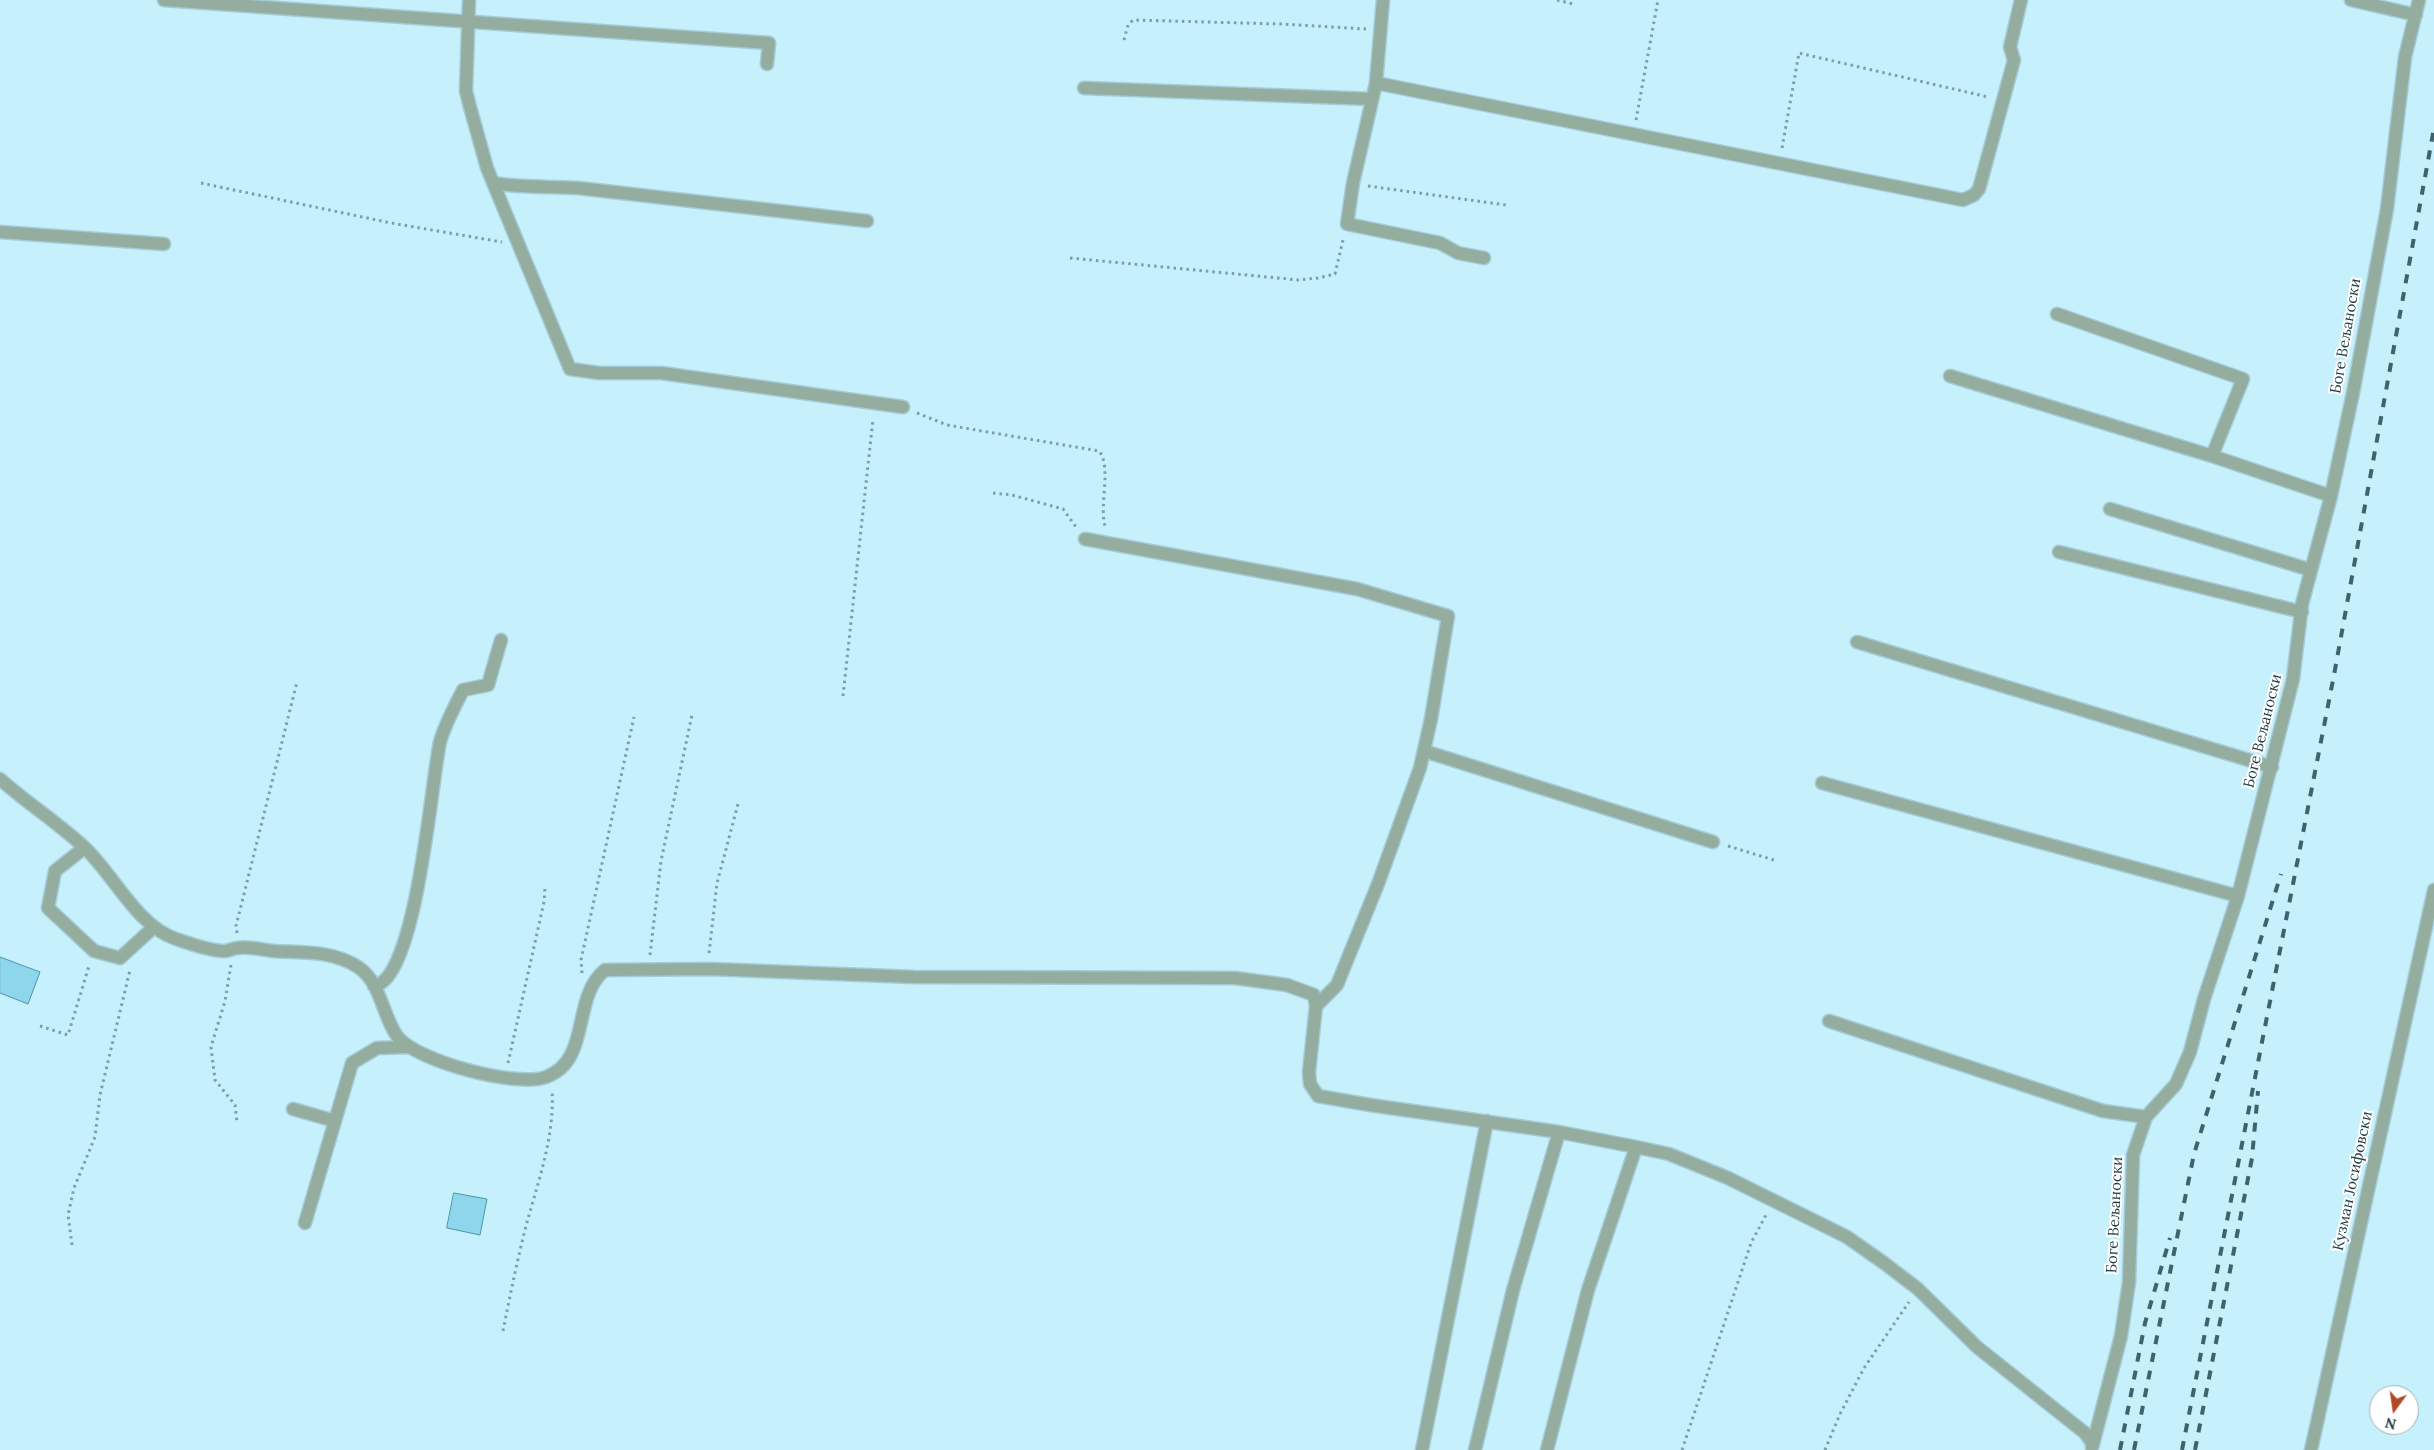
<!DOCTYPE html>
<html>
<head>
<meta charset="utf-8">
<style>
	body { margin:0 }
	#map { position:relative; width:2434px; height:1450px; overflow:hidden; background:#c6f0fc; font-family:Lora,serif }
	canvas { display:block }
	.north { position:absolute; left:2369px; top:1385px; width:50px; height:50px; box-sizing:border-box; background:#fff; border:1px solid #a4b1b4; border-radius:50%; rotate:194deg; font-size:14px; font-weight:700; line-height:20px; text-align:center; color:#1c3b43 }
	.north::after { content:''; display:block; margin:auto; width:18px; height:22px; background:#b14927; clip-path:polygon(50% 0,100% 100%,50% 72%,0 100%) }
</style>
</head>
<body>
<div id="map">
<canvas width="2434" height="1450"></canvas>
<div class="north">N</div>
</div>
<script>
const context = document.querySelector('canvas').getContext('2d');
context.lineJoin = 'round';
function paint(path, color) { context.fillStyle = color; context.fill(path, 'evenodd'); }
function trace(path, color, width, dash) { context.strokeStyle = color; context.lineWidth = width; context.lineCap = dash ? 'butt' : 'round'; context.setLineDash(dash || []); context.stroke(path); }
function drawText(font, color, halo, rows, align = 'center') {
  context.font = font + ' Lora,serif'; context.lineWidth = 4; context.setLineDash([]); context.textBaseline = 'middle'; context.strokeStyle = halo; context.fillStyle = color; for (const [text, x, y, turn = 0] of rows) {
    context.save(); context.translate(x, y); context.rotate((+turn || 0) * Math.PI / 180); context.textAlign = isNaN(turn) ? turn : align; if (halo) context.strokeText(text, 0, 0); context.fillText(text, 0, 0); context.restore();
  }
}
const building = new Path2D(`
	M0,957L40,972L28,1004L0,993Z
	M454,1193L487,1199L480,1235L447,1228Z`);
paint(building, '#8dd6eb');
trace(building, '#4e95a9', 1);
const minor = new Path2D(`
	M164,0L769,43L767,64
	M469,0L466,91L470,107L487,168L570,369L599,373H661L903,407
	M1383,0L1376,83L1353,183L1347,224L1440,243L1458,253L1484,258
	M2351,0L2416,15
	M1376,83L1963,200L1974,195L1979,189L2014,60L2010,47L2021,0
	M1084,88L1372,99
	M493,183C521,188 549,186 578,188L867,221
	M0,232L164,244
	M2057,314L2243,379L2212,456
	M1950,376L2212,456L2331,496
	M2110,509L2311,570
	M1085,539L1357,589L1448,616L1431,719L1420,768L1378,884L1337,985L1316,1006
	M2059,552L2302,612
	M1857,642L2272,767
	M1424,751L1713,842
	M0,779C27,803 58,823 84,847C114,875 137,926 176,939C191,944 207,950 222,951C228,952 232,948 238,948C249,946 262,950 273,951C303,953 332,950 358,967C381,982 382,1015 397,1036C415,1061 517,1088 546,1077C592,1060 571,997 605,970L710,969L914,977L1235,978L1287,985L1314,995L1316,1006L1309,1072L1310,1084L1318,1096L1370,1105L1559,1132L1636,1147L1669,1154L1728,1178L1847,1237L1884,1263L1918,1289L1977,1347L2085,1433L2093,1444
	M1822,783L2238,896
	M84,848L55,871L48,908L94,951L120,958L154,927
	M374,986C417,979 431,782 440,742C445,724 455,706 463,690L488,685L501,640
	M1829,1021L2103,1111L2146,1117
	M293,1109L335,1121
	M305,1223L352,1063L377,1048L408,1047
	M2092,1448L2121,1336L2129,1282L2133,1155L2146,1117L2176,1084L2190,1052L2204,999L2238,896L2293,679L2302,604L2331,496L2353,393L2387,209L2405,57L2419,0
	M1422,1450L1487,1121
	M1475,1450L1513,1290L1559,1132
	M1547,1450L1588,1290L1636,1147
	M2311,1450L2434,890`);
trace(minor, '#a4ccd7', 15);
trace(new Path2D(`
	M1557,0L1573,4
	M1124,40L1128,25L1133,20L1280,24L1366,29
	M1636,120L1658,0
	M1782,148L1799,53L1988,97
	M201,183L391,223L502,242
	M1368,186L1506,205
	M1070,258L1298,280L1318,278L1335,274L1343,240
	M917,413L947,425L1099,451C1112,467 1099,504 1105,526
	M993,493L1012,495L1063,509L1076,527
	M843,696L873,419
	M1728,846L1777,861
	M237,933L236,926L297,682
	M709,953L717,883L738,804
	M650,955L661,861L692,715
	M231,965L225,1001L211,1047L215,1080L235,1105L237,1122
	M582,973L581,960L634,717
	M40,1026L68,1035L89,966
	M508,1063L544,902L545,888
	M72,1245L68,1215L74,1188L95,1137L100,1095L130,970
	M503,1331C510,1296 517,1261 526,1226C538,1182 555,1136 552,1090
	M1682,1450L1751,1243L1767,1213
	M1825,1450L1840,1414L1864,1368L1909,1302`), '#7a9fa9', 3, [2.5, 4]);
trace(minor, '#94ad9e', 12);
trace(new Path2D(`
	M2120,1450L2145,1323L2170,1238
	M2134,1450L2194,1154L2281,874
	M2182,1450L2334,675L2434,128
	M2195,1450L2252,1158L2258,1091`), '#40626a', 4, [9, 9]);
drawText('15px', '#1c3b43', '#fff', [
	["Боге Вељаноски",2346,336,-80],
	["Боге Вељаноски",2263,731,-76],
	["Кузман Јосифовски",2353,1181,-78],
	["Боге Вељаноски",2115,1215,-87]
]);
</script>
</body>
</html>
